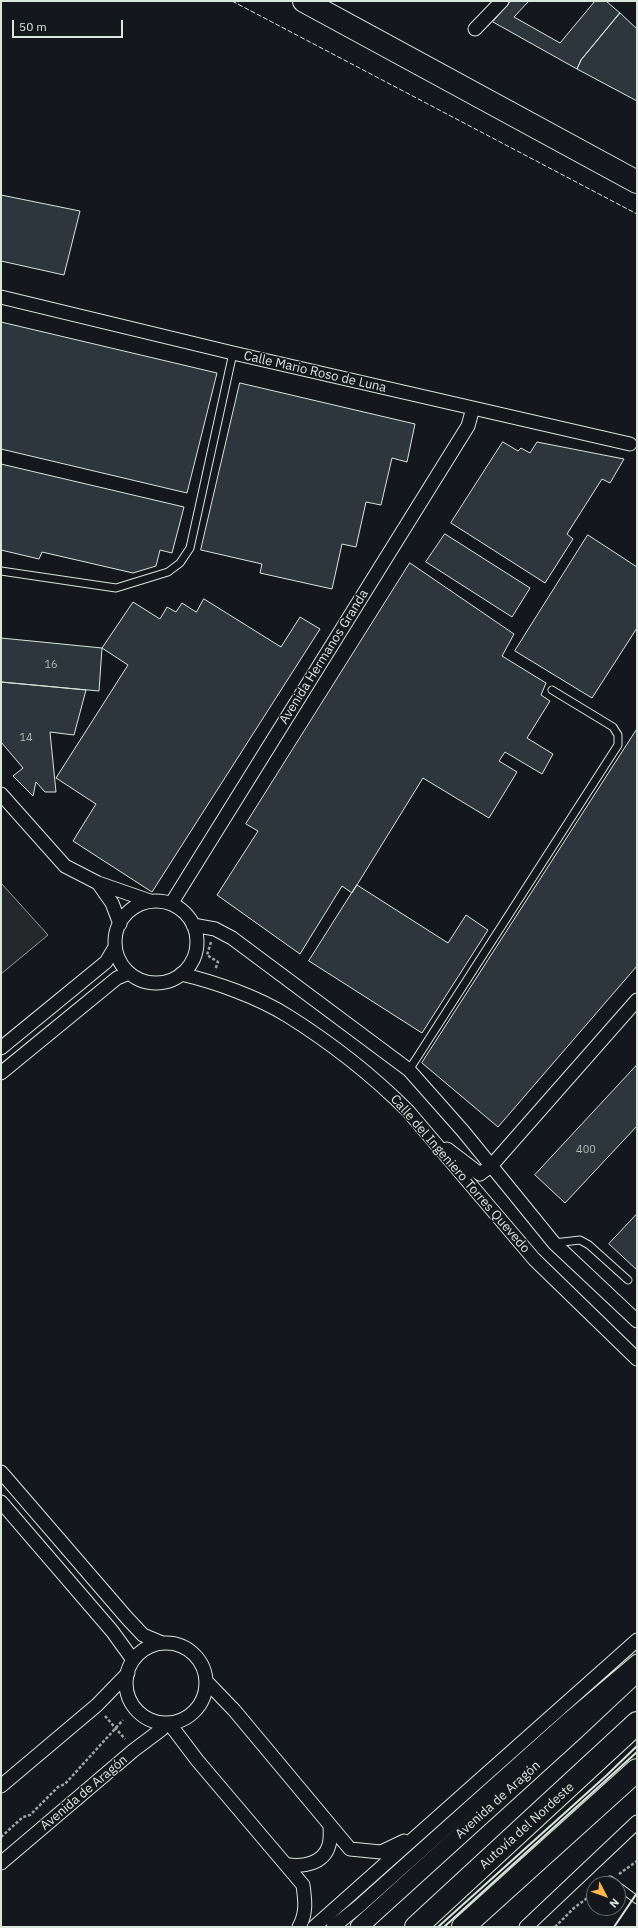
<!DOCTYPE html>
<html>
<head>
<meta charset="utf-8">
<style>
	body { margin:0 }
	#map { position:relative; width:638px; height:1928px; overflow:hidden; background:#14181c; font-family:"IBM Plex Sans",sans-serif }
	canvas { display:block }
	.frame { position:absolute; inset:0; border:2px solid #d8e6dc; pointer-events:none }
	.north { position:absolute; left:586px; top:1876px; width:40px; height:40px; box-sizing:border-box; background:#14181c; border:1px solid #626a69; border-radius:50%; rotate:131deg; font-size:11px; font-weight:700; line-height:16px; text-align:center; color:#d8e6dc }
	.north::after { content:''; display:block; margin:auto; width:14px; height:18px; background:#ffb74d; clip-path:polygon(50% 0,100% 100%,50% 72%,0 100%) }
	.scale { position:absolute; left:12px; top:20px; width:111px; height:18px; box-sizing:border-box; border:2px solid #d8e6dc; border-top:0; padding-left:5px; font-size:12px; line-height:14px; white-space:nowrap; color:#d8e6dc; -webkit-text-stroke:3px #14181c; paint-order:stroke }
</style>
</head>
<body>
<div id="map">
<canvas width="638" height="1928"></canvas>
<div class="frame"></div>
<div class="north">N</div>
<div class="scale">50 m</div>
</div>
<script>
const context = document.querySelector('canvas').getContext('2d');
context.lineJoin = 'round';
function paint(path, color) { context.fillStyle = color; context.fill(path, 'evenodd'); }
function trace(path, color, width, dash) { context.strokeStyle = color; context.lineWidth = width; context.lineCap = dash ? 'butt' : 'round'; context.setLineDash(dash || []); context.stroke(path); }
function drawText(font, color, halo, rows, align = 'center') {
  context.font = font + ' "IBM Plex Sans",sans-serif'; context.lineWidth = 3; context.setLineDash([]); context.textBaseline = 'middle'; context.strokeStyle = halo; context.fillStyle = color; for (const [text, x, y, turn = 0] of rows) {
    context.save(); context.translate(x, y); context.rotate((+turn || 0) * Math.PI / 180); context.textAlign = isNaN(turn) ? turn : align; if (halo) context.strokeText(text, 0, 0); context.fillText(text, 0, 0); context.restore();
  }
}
const parking = new Path2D(`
	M1,883L48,935L1,974Z`);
paint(parking, '#24282b');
trace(parking, '#939e99', 1);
const building = new Path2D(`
	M511,1H529L514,17L560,43L595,1H606L620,13L581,60L577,69L493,22Z
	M620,13L637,29V101L577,69L581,60Z
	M1,195L80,211L64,275L1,261Z
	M1,322L217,373L187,493L1,449Z
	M240,383L415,424L407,462L392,458L381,505L366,502L356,547L342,544L332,589L260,573L262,564L201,550Z
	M503,442L518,451L521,448L530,453L537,442L624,459L610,483L602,479L567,534L573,539L545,583L451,523Z
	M1,464L184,507L172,553L160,550L156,566L133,573L42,552L39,559L1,550Z
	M445,534L530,588L512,617L426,562Z
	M588,535L637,567V628L592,698L515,651Z
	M410,563L514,634L502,656L546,683L541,695L550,701L527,738L553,754L542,774L505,752L499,761L517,772L489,818L423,778L352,893L342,886L300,954L217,895L258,831L246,824Z
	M204,599L281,647L300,617L320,629L152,892L73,841L96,804L56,778L128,665L102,648L133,602L160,619L167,607L176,612L182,603L196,612Z
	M1,638L102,648L99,691L1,682Z
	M1,682L86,690L74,735L50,732L56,792H45L36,782L33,796L13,776L23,768L1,742Z
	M637,729V966L498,1127L422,1063Z
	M357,885L448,943L466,915L488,930L422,1033L309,961Z
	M637,1065V1126L565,1203L535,1175Z
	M637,1214V1270L609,1244Z`);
paint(building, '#2c363c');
trace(building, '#d8e6dc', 1);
const service = new Path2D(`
	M1,571L116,588L168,572L180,563L190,548L233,353
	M409,1070L618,745V735L613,727L552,690
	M554,1243L580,1240L589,1245L628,1280
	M610,1880L616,1884
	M618,1886L637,1900`);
const minor = new Path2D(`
	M475,29L502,1
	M1,297L233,353L630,444
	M1,794L65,866L98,883L150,901
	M98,883L112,903L120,924
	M115 942a41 41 0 1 1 82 0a41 41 0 1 1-82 0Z
	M171,904L468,426L473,408
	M193,925L215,929L232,938L409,1070L463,1131L554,1243L637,1321
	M181,974C215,982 258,997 288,1016C331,1043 372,1075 408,1111L534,1259L637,1359
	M1,1048L106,962L115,947
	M1,1073L117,978L129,973
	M447,1149L480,1174L491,1166L637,1000
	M1,1472L127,1618L143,1635L162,1643
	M1,1502L112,1631L133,1660
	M126 1683a40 40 0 1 1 80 0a40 40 0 1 1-80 0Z
	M206,1681L234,1710L350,1849L381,1852L404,1841
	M169,1723L197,1760L303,1885C305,1900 307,1913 299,1927
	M1,1786L97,1705L128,1673
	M1,1863L134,1750L162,1729L166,1723
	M285,1864C301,1868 324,1864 329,1845C331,1839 330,1832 330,1826
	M314,1927L637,1640
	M333,1927L358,1907L565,1722L637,1661
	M526,1927L637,1822`);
const tertiary = new Path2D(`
	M359,1927L573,1733L637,1673`);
const trunk = new Path2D(`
	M304,1L637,182`);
const motorway = new Path2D(`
	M416,1927L637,1723
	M463,1927L637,1770`);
trace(service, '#d8e6dc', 9);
trace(minor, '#d8e6dc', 15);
trace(tertiary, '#d8e6dc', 19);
trace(trunk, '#d8e6dc', 24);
trace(motorway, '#d8e6dc', 24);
trace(new Path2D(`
	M211,942L207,955L218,962L215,970
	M105,1716L125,1739
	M1,1837L23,1817L30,1815L58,1787L65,1784L123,1720
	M619,1874L637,1861
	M555,1927L574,1908L594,1893`), '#9da8a2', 2.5, [3, 2]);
trace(service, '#14181c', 7);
trace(minor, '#14181c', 13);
trace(tertiary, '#14181c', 17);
trace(trunk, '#14181c', 22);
trace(motorway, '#14181c', 22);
trace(new Path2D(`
	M232,1L637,214`), '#d8e6dc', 1, [5, 2]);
trace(new Path2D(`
	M438,1927L607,1775L637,1746
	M444,1927L637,1752
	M614,1927L637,1893`), '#d8e6dc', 2);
drawText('11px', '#adbab4', null, [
	["16",51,665],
	["14",26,738],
	["400",586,1150]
]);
drawText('13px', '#d8e6dc', '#14181c', [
	["Calle Mario Roso de Luna",315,372,13],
	["Avenida Hermanos Granda",324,657,-58],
	["Calle del Ingeniero Torres Quevedo",460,1174,49],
	["Avenida de Aragón",84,1793,-40],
	["Avenida de Aragón",498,1800,-42],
	["Autovía del Nordeste",527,1826,-42]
]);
</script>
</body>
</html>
